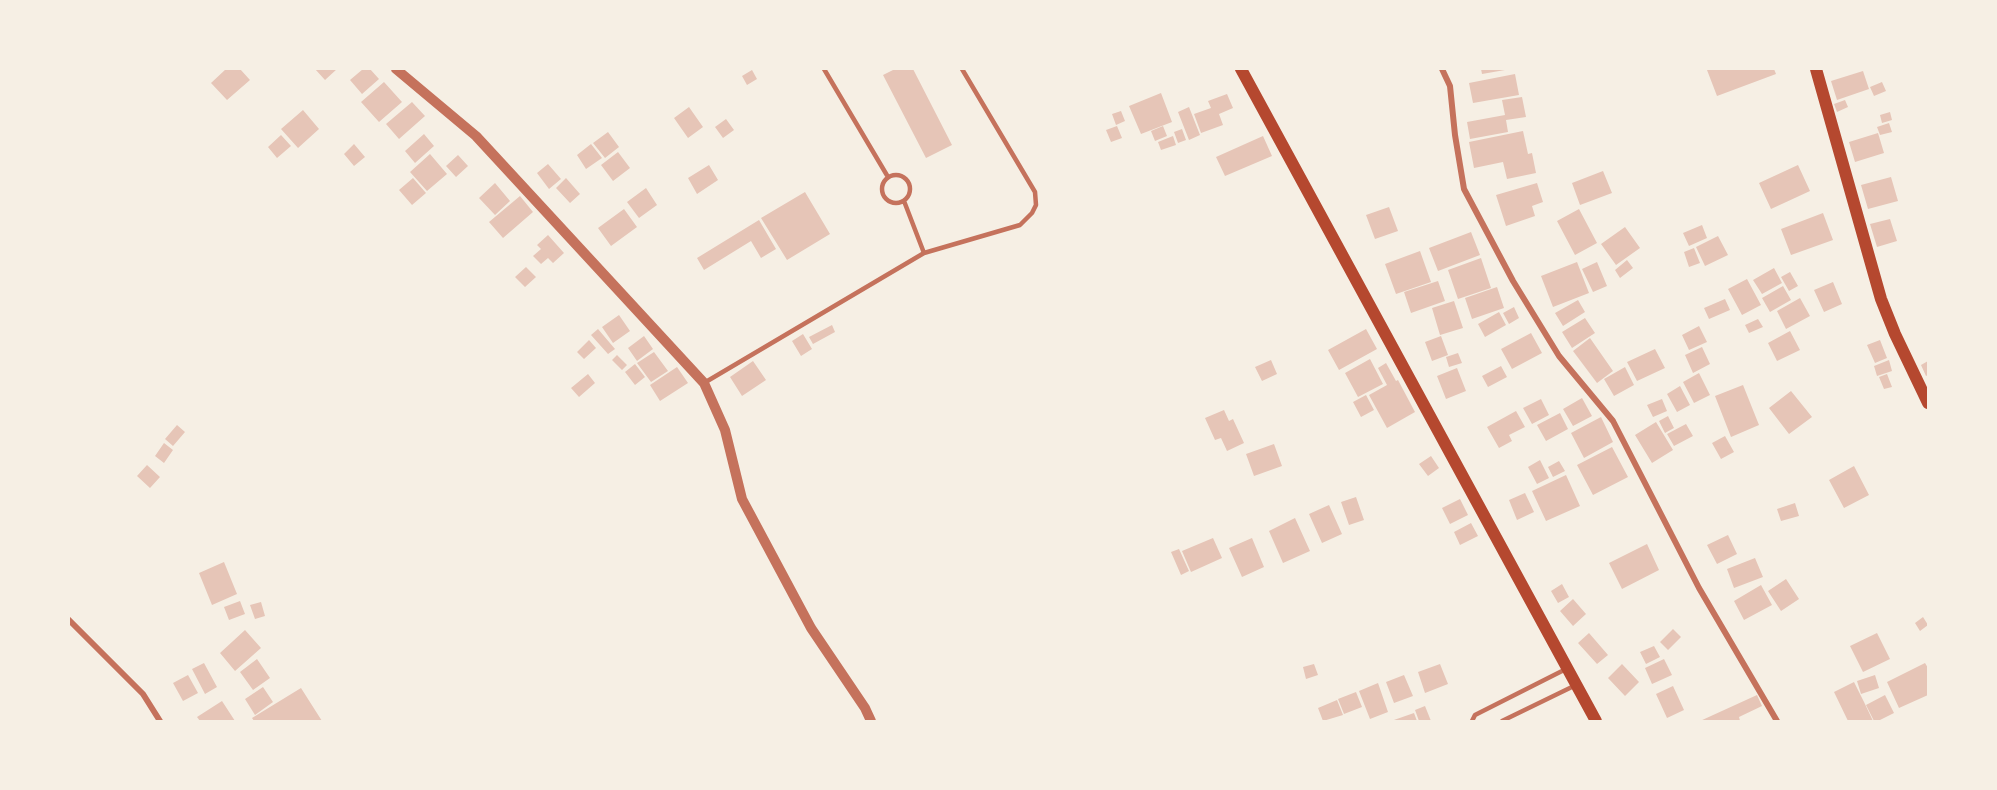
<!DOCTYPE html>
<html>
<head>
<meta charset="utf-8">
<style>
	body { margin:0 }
	#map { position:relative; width:1997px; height:790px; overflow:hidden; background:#f6efe4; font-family:Figtree,sans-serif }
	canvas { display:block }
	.frame { position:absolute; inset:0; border:70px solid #f6efe4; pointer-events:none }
</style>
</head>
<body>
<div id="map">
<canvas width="1997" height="790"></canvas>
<div class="frame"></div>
</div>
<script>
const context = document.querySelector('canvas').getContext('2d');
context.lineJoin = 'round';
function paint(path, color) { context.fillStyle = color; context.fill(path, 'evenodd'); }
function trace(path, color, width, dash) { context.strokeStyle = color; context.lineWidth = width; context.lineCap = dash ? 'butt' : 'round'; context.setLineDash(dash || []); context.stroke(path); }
paint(new Path2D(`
	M226,69H240L250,80L227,100L211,83Z
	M315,69H337L325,80Z
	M363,69H370L379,79L362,94L350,80Z
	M895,69H913L952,145L926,158L883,75Z
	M1481,69H1504L1505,70L1482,74Z
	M1774,69L1776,74L1717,96L1707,70Z
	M752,70L757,79L747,85L742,76Z
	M1863,71L1869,89L1837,100L1831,81Z
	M1515,74L1519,95L1473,103L1469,83Z
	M384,82L402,102L379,122L361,102Z
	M1882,82L1886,91L1874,96L1870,87Z
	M1161,93L1172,122L1141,134L1129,106Z
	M1227,94L1233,108L1219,114L1223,125L1201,133L1194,114L1211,108L1208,101Z
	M1522,97L1526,117L1506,120L1508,132L1470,139L1467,122L1505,115L1502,100Z
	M1845,100L1848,107L1837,112L1834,104Z
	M412,102L425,116L399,139L386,124Z
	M689,107L703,127L688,138L674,118Z
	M1189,107L1200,135L1189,140L1178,112Z
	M303,110L319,129L298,148L281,129Z
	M1121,111L1125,121L1116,125L1112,114Z
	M1890,112L1892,120L1882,123L1880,115Z
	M726,119L734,130L723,138L715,127Z
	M1889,123L1892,132L1880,135L1877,127Z
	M1117,126L1122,138L1111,142L1106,130Z
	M1163,126L1167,136L1155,141L1151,131Z
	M1182,129L1186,140L1178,143L1174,132Z
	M1523,131L1528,154L1532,153L1536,173L1507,179L1503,162L1474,168L1469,142Z
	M608,132L619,147L605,158L593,143Z
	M1878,133L1884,153L1855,162L1849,142Z
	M424,134L434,146L415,163L405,151Z
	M281,135L291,146L277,158L268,147Z
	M1173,136L1176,145L1161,150L1158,142Z
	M1263,136L1272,156L1225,176L1216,157Z
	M354,144L365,157L354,166L344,154Z
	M591,144L602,158L586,169L577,155Z
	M618,152L630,168L613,181L601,165Z
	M430,154L447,174L427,191L410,172Z
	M458,155L468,166L456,177L446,166Z
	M548,164L561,179L549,189L537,173Z
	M709,165L718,180L697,194L688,178Z
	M1798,165L1810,191L1771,209L1759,183Z
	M1603,171L1612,193L1580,205L1572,183Z
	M1891,177L1898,201L1868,209L1861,185Z
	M413,178L426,193L412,205L399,190Z
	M566,178L580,194L570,203L556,188Z
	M495,183L510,201L495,215L479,198Z
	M1537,183L1543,202L1532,206L1535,216L1506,226L1496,195Z
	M646,188L657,205L639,218L627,202Z
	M805,192L830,234L787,260L761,218Z
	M520,196L533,212L503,238L489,222Z
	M1389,207L1398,231L1375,239L1366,215Z
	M624,209L637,227L611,246L598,228Z
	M1579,209L1597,243L1575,255L1557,221Z
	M1823,213L1833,240L1791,255L1781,229Z
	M1890,219L1897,241L1877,247L1870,224Z
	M759,220L776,249L761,258L751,241L704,270L697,258Z
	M1702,225L1707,238L1689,246L1683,233Z
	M1625,227L1640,248L1616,265L1601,244Z
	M1471,232L1480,255L1438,271L1429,248Z
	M548,235L564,253L553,263L548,258L541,264L533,256L541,249L537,245Z
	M1718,236L1728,255L1705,266L1696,247Z
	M1694,248L1700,263L1689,267L1684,252Z
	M1420,251L1431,282L1396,294L1385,264Z
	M1481,258L1491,288L1458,299L1448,270Z
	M1627,260L1633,268L1620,278L1615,270Z
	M1577,262L1589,293L1553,307L1541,276Z
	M1597,262L1607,286L1593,292L1582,269Z
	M526,267L536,277L525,287L515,277Z
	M1774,268L1782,283L1762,294L1753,280Z
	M1790,272L1798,286L1789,291L1781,277Z
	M1747,279L1761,305L1742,315L1728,289Z
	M1438,281L1445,301L1411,313L1404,292Z
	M1833,282L1842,304L1824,312L1814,290Z
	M1783,286L1791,300L1770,312L1762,298Z
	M1497,287L1504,308L1472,319L1465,298Z
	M1800,298L1810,316L1786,329L1777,311Z
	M1725,299L1730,310L1709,319L1704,308Z
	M1578,300L1585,312L1563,326L1555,313Z
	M1454,301L1463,328L1440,335L1432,308Z
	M1514,307L1519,318L1509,324L1503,313Z
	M1499,312L1506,325L1485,337L1478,324Z
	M619,315L630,331L613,343L602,327Z
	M1585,318L1595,333L1572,348L1562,332Z
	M1758,319L1763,327L1749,333L1745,325Z
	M832,325L835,332L813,344L809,337Z
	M1699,326L1707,342L1689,350L1682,335Z
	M598,329L615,349L608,354L591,335Z
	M1366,329L1377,349L1339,370L1328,350Z
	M1790,331L1800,350L1777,361L1768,343Z
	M1531,333L1542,353L1512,369L1501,349Z
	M803,334L812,349L801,356L792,341Z
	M644,336L653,349L637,361L628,348Z
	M1441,336L1448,355L1432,361L1425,342Z
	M1590,338L1613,371L1597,383L1573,351Z
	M589,340L596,348L584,359L577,352Z
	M1880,340L1887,358L1875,363L1867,345Z
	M1702,347L1710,364L1693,373L1685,355Z
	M1655,349L1665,368L1637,381L1627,362Z
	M654,352L668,371L651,382L637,363Z
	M1458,353L1462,363L1449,367L1446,357Z
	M617,355L627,365L622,370L612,360Z
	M1370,359L1383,384L1358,397L1345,373Z
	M1271,360L1277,374L1262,381L1255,367Z
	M1889,360L1892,371L1877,376L1874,366Z
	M753,361L766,380L742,396L730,377Z
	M1928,361V375L1926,376L1921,365Z
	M1386,363L1396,381L1398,380L1415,412L1387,428L1369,395L1387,385L1378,368Z
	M635,364L645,377L635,385L625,372Z
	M1501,366L1507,377L1488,387L1482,376Z
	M677,367L688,383L660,401L650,385Z
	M1625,367L1634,385L1614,396L1604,379Z
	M1457,368L1466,391L1446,399L1437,376Z
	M1699,373L1710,395L1694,403L1683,382Z
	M588,374L595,383L579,397L571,388Z
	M1887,374L1892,387L1884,389L1879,377Z
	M1743,385L1759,425L1731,437L1715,396Z
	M1680,386L1690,405L1677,412L1667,394Z
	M1791,391L1812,417L1789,434L1769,408Z
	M1366,395L1374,410L1361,417L1353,402Z
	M1582,398L1592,416L1573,426L1563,409Z
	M1541,399L1549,415L1532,424L1523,408Z
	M1662,399L1667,411L1653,417L1647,405Z
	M1224,410L1229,421L1233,419L1244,443L1227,451L1221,438L1215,440L1205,418Z
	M1516,411L1525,427L1509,435L1512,441L1499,448L1487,427Z
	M1560,413L1568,429L1546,441L1537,425Z
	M1668,416L1674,428L1665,433L1659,421Z
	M1601,417L1613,442L1584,458L1571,433Z
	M1656,422L1673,450L1652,463L1635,435Z
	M1686,424L1693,436L1674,446L1667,434Z
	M177,425L185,432L173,446L165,439Z
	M1725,436L1734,452L1721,459L1712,443Z
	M164,443L173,450L164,463L155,456Z
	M1274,444L1282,466L1254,476L1246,454Z
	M1612,447L1628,477L1593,495L1577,465Z
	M1431,456L1439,468L1428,476L1419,464Z
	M1540,460L1549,478L1537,484L1528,467Z
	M1559,461L1565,471L1553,477L1548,467Z
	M147,465L160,477L150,488L137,476Z
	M1854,466L1869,495L1844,508L1829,480Z
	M1566,475L1580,506L1546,521L1532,491Z
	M1525,493L1534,512L1517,520L1509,500Z
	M1356,497L1364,520L1349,525L1341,502Z
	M1460,499L1468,515L1450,524L1442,508Z
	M1795,503L1799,516L1781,521L1777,509Z
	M1329,505L1342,534L1322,543L1309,514Z
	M1295,518L1310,551L1283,563L1269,531Z
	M1471,523L1478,536L1460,545L1454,532Z
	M1728,535L1737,554L1717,564L1707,545Z
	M1213,538L1222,558L1191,572L1182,551Z
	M1252,538L1264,567L1242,577L1229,548Z
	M1647,544L1659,570L1622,589L1609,563Z
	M1179,549L1189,571L1181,575L1171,552Z
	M1755,558L1763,577L1734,588L1727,569Z
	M224,562L237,594L212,605L199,573Z
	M1786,579L1799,599L1781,611L1768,591Z
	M1562,584L1569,597L1558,603L1551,591Z
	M1761,585L1772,605L1744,620L1734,601Z
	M1573,599L1586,614L1573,626L1560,611Z
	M240,601L245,614L229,620L224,607Z
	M261,602L265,616L255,619L250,605Z
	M1923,617L1928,625L1920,631L1915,623Z
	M1673,629L1681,637L1668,650L1660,642Z
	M245,630L261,648L235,671L220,653Z
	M1589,633L1608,655L1597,664L1578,643Z
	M1877,633L1890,659L1863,672L1850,646Z
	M1654,646L1660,657L1646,664L1640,652Z
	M257,659L270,678L253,690L240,672Z
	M1664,659L1672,675L1652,684L1645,668Z
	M204,663L217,687L205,694L192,669Z
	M1925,663L1928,668V695L1899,708L1887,682Z
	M1314,664L1318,675L1306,679L1303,667Z
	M1440,664L1448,684L1425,693L1418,672Z
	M1622,664L1639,682L1625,696L1608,678Z
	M188,675L198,693L183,701L173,683Z
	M1404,675L1413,696L1394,703L1386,682Z
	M1875,675L1879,688L1861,694L1857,681Z
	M1854,682L1864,702L1873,721H1848L1834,692Z
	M1378,683L1388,712L1370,719L1359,691Z
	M1673,686L1684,710L1667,718L1656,694Z
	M263,687L273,702L255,715L245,699Z
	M301,688L322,721H254L252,718Z
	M1356,692L1362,707L1344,714L1338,699Z
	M1757,695L1762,706L1739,717L1740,721H1700Z
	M1885,695L1894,713L1878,721H1874L1866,705Z
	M1337,700L1343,715L1323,721L1318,708Z
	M222,701L235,721H200L197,717Z
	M1425,706L1431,721H1419L1415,710Z
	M1414,713L1417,721H1391Z`), '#e6c5b7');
trace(new Path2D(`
	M824,69L888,177
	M882 189a14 14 0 1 1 28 0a14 14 0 1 1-28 0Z
	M904,201L924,253
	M704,383L924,253L1020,225L1032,213L1036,205L1035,192L962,69
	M1472,721L1475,715L1566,669
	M1502,721L1576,685`), '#c5725c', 4.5);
trace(new Path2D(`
	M1442,69L1450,86L1455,135L1464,189L1513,281L1559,356L1613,421L1699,588L1777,721
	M69,620L143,694L160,721`), '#c5725c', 6);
trace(new Path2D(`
	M396,69L476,136L704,383L725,430L742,499L811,628L865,708L871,721`), '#c5725c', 10);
trace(new Path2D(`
	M1241,69L1596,721
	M1816,69L1881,299L1895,334L1928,403`), '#b5482f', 12);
</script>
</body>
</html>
